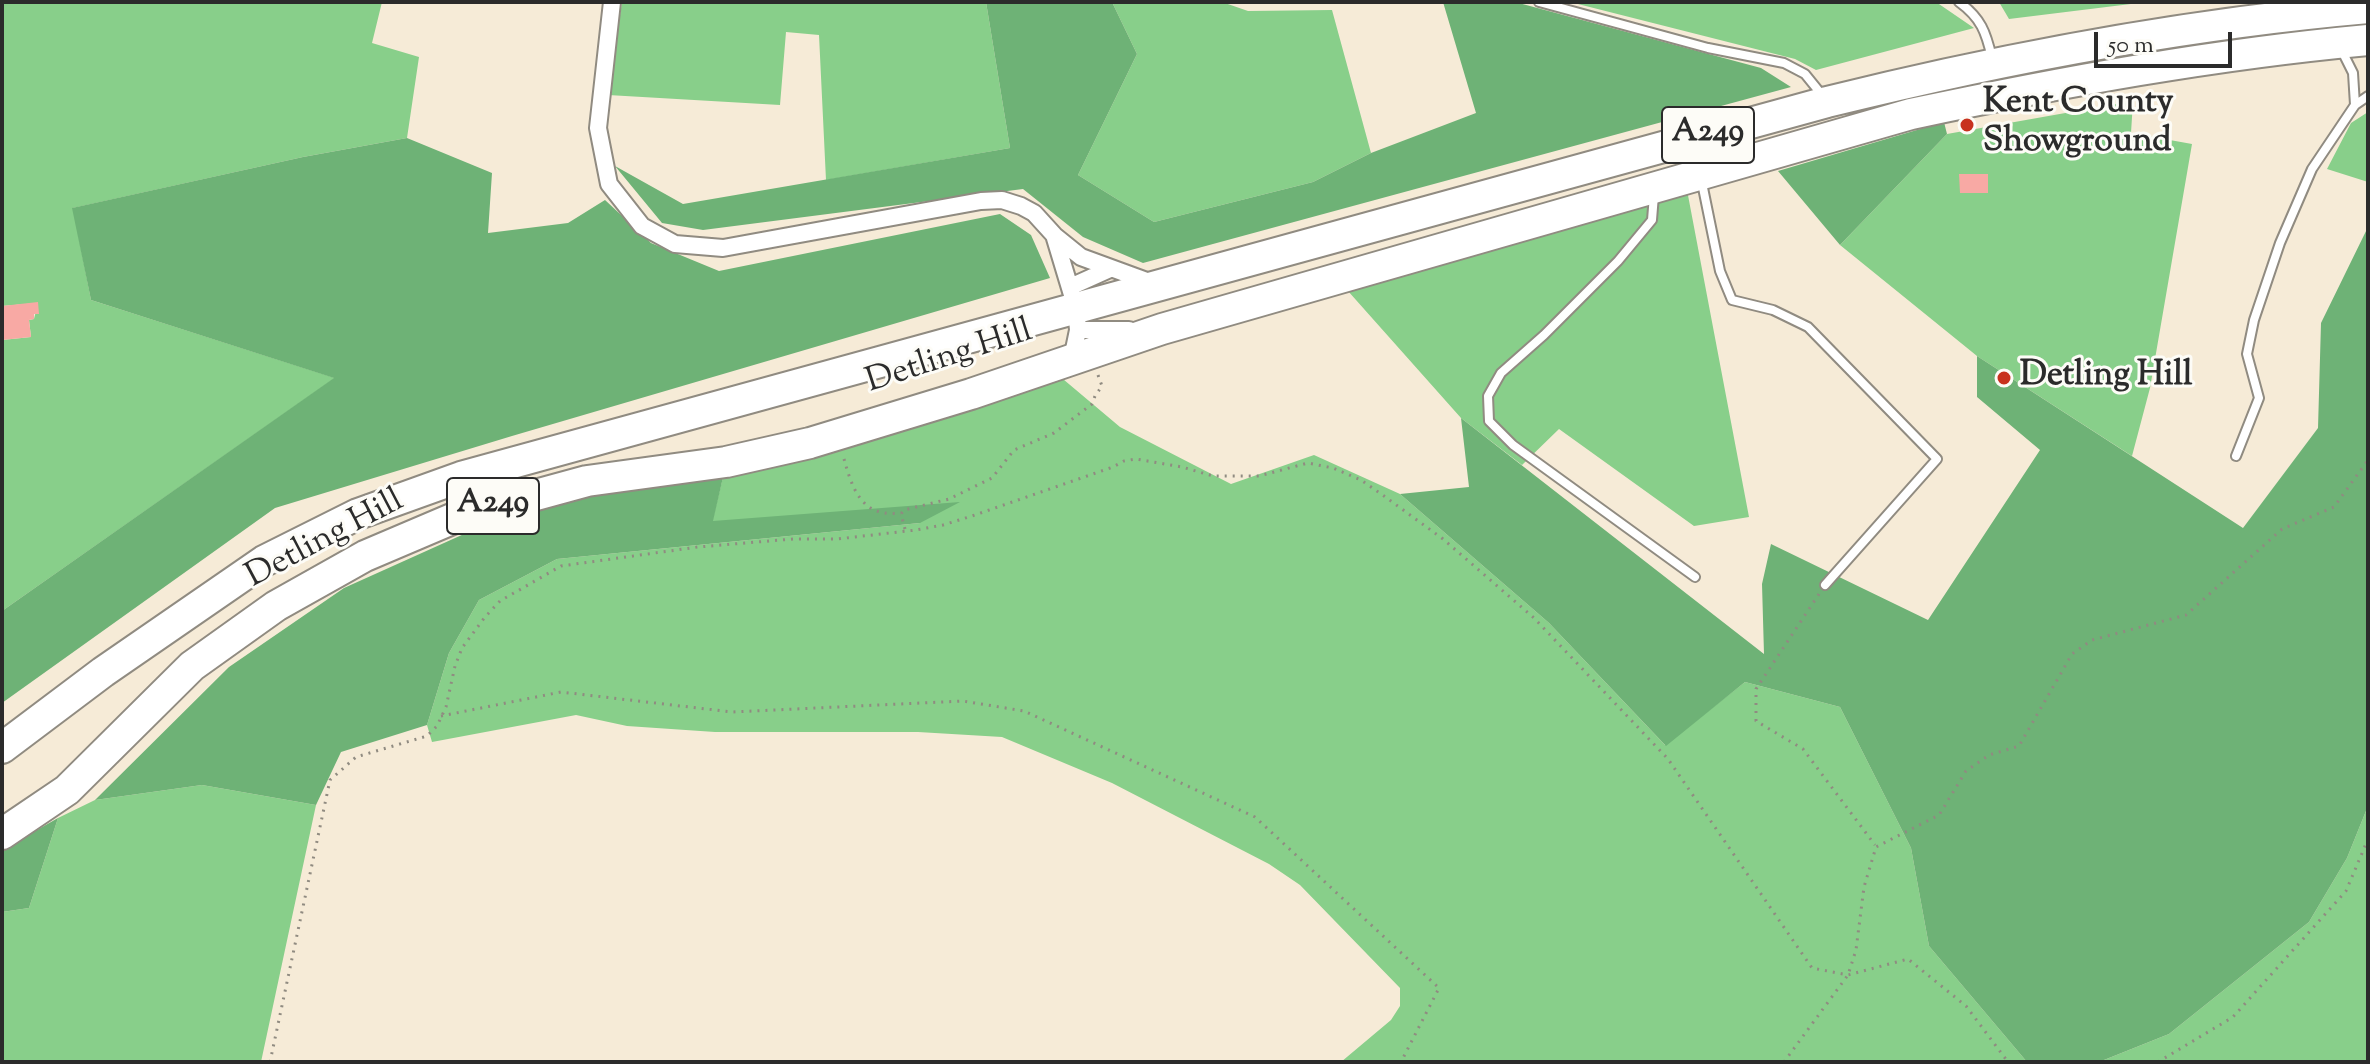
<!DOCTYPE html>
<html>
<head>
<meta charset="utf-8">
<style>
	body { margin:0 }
	#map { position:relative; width:2370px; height:1064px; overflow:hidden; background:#f6ebd7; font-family:"Sorts Mill Goudy",serif }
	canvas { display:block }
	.frame { position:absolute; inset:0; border:4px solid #2b2b2b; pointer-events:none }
	.scale { position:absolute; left:2094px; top:32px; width:138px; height:36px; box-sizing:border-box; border:4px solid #2b2b2b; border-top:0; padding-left:10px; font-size:24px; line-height:28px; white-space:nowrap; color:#2b2b2b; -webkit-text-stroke:6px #fdfcf7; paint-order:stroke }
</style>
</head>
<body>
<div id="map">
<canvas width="2370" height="1064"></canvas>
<div class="frame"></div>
<div class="scale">50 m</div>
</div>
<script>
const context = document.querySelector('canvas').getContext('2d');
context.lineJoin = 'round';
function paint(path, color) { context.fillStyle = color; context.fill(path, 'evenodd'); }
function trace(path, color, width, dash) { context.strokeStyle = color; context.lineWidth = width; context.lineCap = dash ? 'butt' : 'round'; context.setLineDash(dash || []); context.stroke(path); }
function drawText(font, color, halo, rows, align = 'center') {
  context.font = font + ' "Sorts Mill Goudy",serif'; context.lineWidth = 6; context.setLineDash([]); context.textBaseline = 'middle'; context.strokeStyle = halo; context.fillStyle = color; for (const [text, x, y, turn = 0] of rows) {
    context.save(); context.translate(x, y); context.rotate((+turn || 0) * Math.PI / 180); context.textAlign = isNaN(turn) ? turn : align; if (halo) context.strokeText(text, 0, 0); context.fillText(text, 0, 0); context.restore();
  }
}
paint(new Path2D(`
	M2,2H382L372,43L419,57L407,138L303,157L73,208L91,300L335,378L2,611V340L31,337L29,320L34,319L38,303L2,306Z
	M622,2H986L1010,148L826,180L819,35L786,32L780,105L608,95Z
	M1112,2H1222L1248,11L1332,10L1371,153L1313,182L1154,222L1078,175L1137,54Z
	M1570,2H1936L1974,28L1816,70L1795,59Z
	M1999,2H2147L2009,19Z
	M2133,101L2131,133L2192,144L2150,388L2132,456L1977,356L1840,245L1947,134Z
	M2368,112V182L2327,169L2351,123Z
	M1687,190L1749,517L1694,526L1559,429L1522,465L1461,418L1348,291Z
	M1057,374L1120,427L1231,484L1314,455L1400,494L1549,623L1665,745L1745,682L1840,707L1911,848L1929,946L2027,1062H1341L1391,1020L1400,1006V988L1300,885L1269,864L1112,783L1002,737L918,732H715L627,726L576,715L432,742L427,725L449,653L479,600L557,559L920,523L712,522L724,473Z
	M202,785L316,805L261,1062H2V912L29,908L58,818L95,800Z
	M2368,806V1062H2099L2169,1034L2309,922L2347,858Z`), '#88cf8a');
paint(new Path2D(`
	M986,2H1112L1137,54L1078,175L1154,222L1313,182L1371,153L1476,113L1443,2H1515L1761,68L1791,87L1143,263L1083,237L1023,189L703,230L662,223L615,166L683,204L1010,148Z
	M1944,122L1947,134L1840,245L1778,171Z
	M407,138L492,173L488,233L568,223L605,200L651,243L719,271L1000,214L1031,235L1050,278L512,436L275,508L2,703V611L334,378L91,300L72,208L303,157Z
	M2368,227V806L2347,858L2309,922L2169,1034L2099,1062H2027L1929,946L1911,848L1840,707L1745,682L1666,746L1549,623L1400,494L1469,487L1461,418L1764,654L1762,584L1771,544L1928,620L2040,450L1977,397V356L2243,528L2318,428L2321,323Z
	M724,473L713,521L960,502L920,523L557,559L479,600L449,653L427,725L341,752L316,805L202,785L95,800L229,667L344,588L464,534L597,489Z
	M58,818L29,908L2,912V850Z`), '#6eb276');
paint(new Path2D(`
	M1959,174H1988V193H1960Z
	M38,302L39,314H34V319L29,320L31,337L2,340V306Z`), '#f8a9a4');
const lane = new Path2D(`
	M1539,2L1708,48L1784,63L1805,74L1822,95
	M1959,2C1981,18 1986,32 1992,58
	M2341,49L2353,73L2355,105
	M1701,178L1720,271L1732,300L1773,310L1808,327L1937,459L1825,585
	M1654,195L1652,220L1618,261L1544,335L1501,373L1488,396L1489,421L1513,445L1695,577
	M2236,456L2259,398L2247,354L2254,320L2280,243L2312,169L2355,105L2368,96`);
const street = new Path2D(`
	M612,2L598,128L609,184L642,226L675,244L723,248L981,201L1002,200L1021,206L1034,213L1054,235L1076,308L1078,330L1072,359
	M1055,236L1081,257L1152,283
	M1070,287L1110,269
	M1078,330H1129`);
const highway = new Path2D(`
	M2,748L103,672L264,561L358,514L461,477L1827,102C2005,58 2185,24 2368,8
	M2,834L67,790L192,666L276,606L365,556L459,516L587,481L726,462L810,443L971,394L1162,329L1911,114C2062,82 2214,54 2368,40`);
trace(lane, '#908b81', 12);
trace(street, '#908b81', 20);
trace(highway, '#908b81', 34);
trace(new Path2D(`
	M844,459C850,480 857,506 880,512C886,514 894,513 901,514
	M905,529L901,514L904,510L949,499L992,478L1014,450L1054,433L1092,404L1095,396L1102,386L1098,375
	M1819,594L1756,689V721L1803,749L1875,845
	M441,716L561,692L732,712L963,701L1024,711L1255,817L1439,988L1401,1062
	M270,1062L330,780L356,757L427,736L437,726L446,707L455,666L462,648L485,617L500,601L561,566L698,547L793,539H837L916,530L943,525L972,516L1113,467L1124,461L1136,459L1182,467L1213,476H1259L1308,463L1333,468L1361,480L1384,496L1443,539L1534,618L1668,759L1812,968L1848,975L1908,959L1966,1006L2008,1062
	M1784,1062L1848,975L1856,950L1864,887L1876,847L1939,815L1966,771L1989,755L2019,746L2072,654L2092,640L2186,615L2282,529L2334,507L2368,460
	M2158,1062L2233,1017L2346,891L2368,839`), '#908b81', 3, [2, 6]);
trace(lane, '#fff', 8);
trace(street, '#fff', 16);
trace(highway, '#fff', 30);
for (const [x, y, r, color] of [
	[1967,125,8,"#c8321e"],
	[2004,378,8,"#c8321e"]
]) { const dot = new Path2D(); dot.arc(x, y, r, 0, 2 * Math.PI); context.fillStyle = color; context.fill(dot); trace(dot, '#fdfcf7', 3); }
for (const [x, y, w] of [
	[1708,135,92],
	[493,506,92]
]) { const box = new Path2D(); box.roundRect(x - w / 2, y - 28, w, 56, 6); context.fillStyle = '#fdfcf7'; context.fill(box); trace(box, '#2b2b2b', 2); }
drawText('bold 32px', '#2b2b2b', null, [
	["A249",1708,135],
	["A249",493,506]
]);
drawText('bold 34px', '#2b2b2b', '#fdfcf7', [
	["Kent County",1983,105],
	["Showground",1983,144],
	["Detling Hill",2020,378]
], 'left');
drawText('34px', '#2b2b2b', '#fdfcf7', [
	["Detling Hill",950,359,-18],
	["Detling Hill",326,541,-28]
]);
</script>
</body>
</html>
